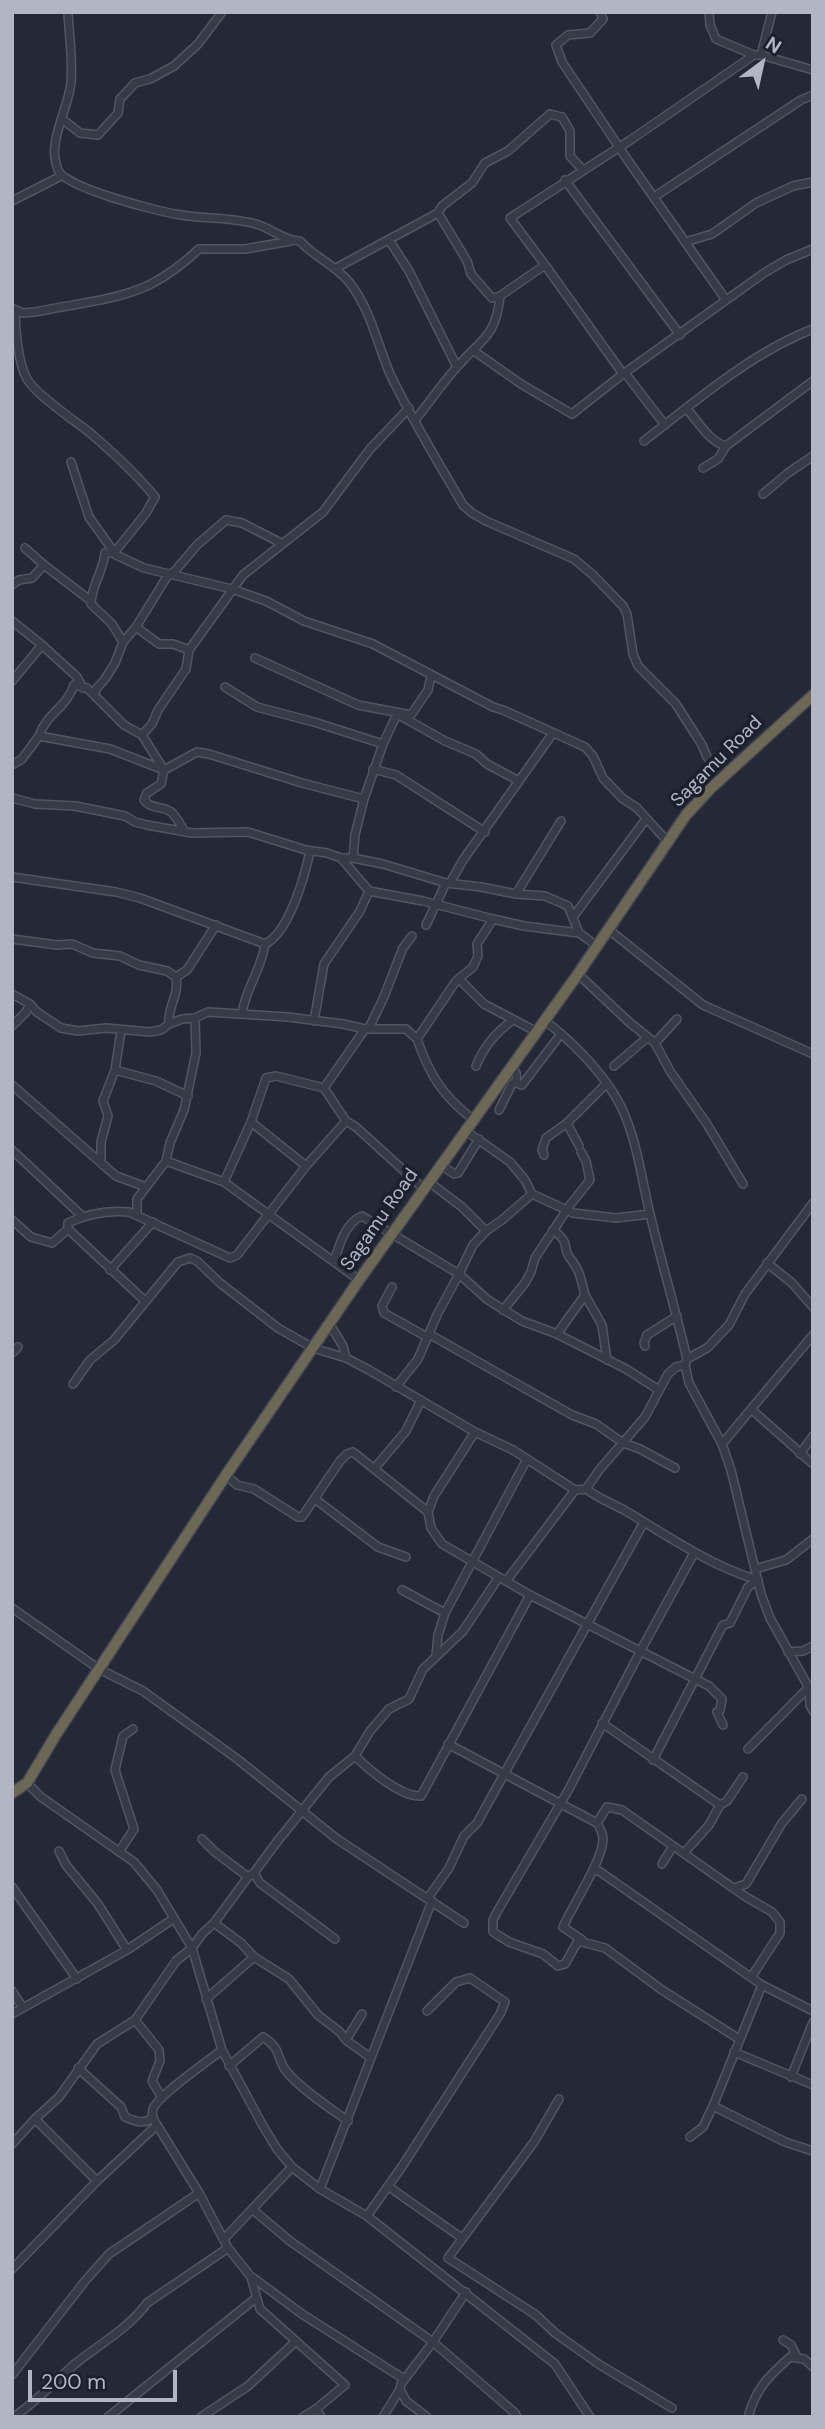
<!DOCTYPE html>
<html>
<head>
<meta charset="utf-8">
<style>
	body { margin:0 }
	#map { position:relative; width:825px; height:2429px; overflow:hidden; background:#242837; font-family:"DM Sans",sans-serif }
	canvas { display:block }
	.frame { position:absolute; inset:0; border:14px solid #b2b5c4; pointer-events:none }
	.north { position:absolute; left:727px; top:28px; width:70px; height:70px; -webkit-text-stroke:5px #1c202c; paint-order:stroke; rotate:33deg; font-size:19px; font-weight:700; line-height:28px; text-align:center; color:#b2b5c4 }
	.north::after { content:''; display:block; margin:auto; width:24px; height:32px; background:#b2b5c4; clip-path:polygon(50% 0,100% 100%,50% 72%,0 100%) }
	.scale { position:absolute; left:28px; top:2370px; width:149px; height:32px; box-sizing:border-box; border:4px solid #b2b5c4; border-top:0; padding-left:9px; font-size:21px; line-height:24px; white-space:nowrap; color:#b2b5c4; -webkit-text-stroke:5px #1c202c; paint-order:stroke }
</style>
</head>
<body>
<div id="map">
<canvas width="825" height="2429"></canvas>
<div class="frame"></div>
<div class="north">N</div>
<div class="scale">200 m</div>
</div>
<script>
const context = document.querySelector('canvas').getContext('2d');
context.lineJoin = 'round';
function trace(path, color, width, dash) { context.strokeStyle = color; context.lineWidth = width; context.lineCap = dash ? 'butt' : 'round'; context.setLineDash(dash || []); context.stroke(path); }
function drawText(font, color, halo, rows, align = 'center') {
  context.font = font + ' "DM Sans",sans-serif'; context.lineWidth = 7; context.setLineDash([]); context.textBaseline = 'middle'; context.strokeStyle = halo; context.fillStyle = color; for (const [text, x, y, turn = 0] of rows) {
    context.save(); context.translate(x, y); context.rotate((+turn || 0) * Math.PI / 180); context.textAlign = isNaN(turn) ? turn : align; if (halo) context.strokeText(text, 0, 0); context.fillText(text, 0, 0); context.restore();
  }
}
const minor = new Path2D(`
	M68,12C69,35 73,59 71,82C69,109 46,142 58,170C65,188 160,212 181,215C206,219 231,217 256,224C271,228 284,241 300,241C314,257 335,265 349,282C370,308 377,343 390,374C411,418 438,462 463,505L472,513L486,521L574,559L593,575L623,606L627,614L633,654L638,666L676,704L702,745L707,757L723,777
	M600,12L603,19L590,33L568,35L556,45L562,62L629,162L726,300
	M709,12L710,25L716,39L754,55
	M761,55L772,12
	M62,119L80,133L98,135L118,113L120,99L135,83L150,79L174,66L198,44L222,12
	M565,180L680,335
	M654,197L801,100L813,95
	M12,201L61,176
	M438,213L467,261L471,274L492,298L500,296
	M389,240L409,271L457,367
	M685,242L712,234L756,203L793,186L813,182
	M545,265L510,218L632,139L754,55H761L813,70
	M336,268L438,213L442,206L472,183L485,163L508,151L550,114L562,117L570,131V156L583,170
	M13,309L23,313L35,312C72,304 115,301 149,285C167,276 184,263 199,249H245L291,241
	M15,310C15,328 18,363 27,379C35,394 75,421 89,432C110,450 138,476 155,497L146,513L114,553H105C103,572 91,586 91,604L112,624L123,642
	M474,351L521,384L572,414L623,374L764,273L786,260L813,249
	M625,373L665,425
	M686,408C698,421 709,442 726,446L813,381
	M415,420C429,403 441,385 456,368C480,340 496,338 500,296L545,265L623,374
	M644,441C697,400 751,353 813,329
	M71,462L89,517L116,555L144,568L232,589L266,601L304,621L373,644L493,707L503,710L585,747L593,756L603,778L622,798L637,808L668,842
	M703,468L718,459L726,446
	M763,494L788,473L813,456
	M25,548L44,565L91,601
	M12,585L19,580L32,578L44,565
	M12,621L42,645
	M136,627L159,644H173L189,650
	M255,658L358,705L411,715L428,690L431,676
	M12,681L42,645L77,677L83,688
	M225,687L257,707L314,722L383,744L364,799
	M95,694L96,689L105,679L115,663L123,642L136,627L168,575L175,571L197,545L226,520L242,523L281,543
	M142,735L152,724L158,710L186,669L189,650L243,575L323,512L370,449L409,408
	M383,744L397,714L445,741L476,754L487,764L519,781
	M12,765L22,759L39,736
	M373,769L396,775L485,832
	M12,798L35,804L75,806L125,816L135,822L147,825L192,833L248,832L306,850L327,853L341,858H353L383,864L446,883L481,887L516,894L545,896L568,906L579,933L597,946
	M185,832C181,826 177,817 171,812C162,805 151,810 144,800L147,793L161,784L164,770L142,735L124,725L87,688L74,685C67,707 46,714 39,736L110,749L164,770L197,752L209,754L302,783L364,799L355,835L353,858
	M12,877L116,892L140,898L265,944
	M450,883L463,860L553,733
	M369,891L423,901L493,919
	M516,894L561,821
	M573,917L646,819
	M426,925L446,883
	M608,929L703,1005L813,1054
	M12,939L57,945L72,944L93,953L120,956L139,965L167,971L176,977
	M578,974L629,1022L655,1043L670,1071L707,1124L743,1184
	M176,977L187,970L216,925
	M460,980L484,1004L537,1032
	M12,994L30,1004L37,1012L61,1028L78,1031L106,1028L150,1032L161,1030L169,1024L182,1019L195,1018L208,1012L288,1017L343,1024L365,1029H406L417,1039
	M242,1014C245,989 262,969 265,944C289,933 305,875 310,851
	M314,1021L324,964L360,911L369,891L341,858
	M545,1021C572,1041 600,1070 617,1099C637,1134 641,1179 651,1218C662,1265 676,1311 687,1359L685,1365
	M169,1024C167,1007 180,994 176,977
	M12,1026L26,1012L30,1004
	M369,1028L383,999L403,948L412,936
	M365,1029L324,1088L346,1121L356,1127L424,1189
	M655,1043L677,1019
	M476,1066C484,1046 496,1032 513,1020
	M614,1066L648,1037
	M512,1067L516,1073L517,1083L522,1085L557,1039
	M115,1070L156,1081L188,1096
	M12,1085L116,1176L146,1187
	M499,1110L512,1084L516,1081
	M474,1120C443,1097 429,1074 417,1039L456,981L473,967L478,956L477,944L493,919L524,926L579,933
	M251,1122L306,1166
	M567,1123L579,1146
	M466,1131L510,1162L525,1180L532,1194L573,1213L616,1218L650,1214
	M12,1150L82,1216
	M544,1155L542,1150L546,1138L567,1123L606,1084
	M166,1161L224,1182L359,1280
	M101,1163V1142L108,1116L103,1101L115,1070L121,1031
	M441,1165L454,1174L458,1173L479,1139
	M224,1182L251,1122L266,1078L276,1076L324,1088
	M429,1182L462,1207L486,1231
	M137,1215V1199L166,1161L170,1143L184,1110L196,1053L195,1018
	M12,1220L31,1237L52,1243L68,1229V1223C87,1214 108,1210 129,1212L230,1258L237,1255L306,1166L346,1121
	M68,1229L145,1301
	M553,1230C572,1244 561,1247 570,1258C581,1273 580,1276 585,1295L557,1334
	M334,1262C339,1246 345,1223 362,1216L459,1274L473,1245L486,1231L502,1220L532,1194
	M767,1263L792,1283L813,1307
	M110,1270L153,1222
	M392,1287L382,1306L384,1313L427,1337
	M585,1295L602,1325L607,1360
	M503,1310L525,1283L531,1272L535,1258L570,1205L590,1180L586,1161L581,1152
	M330,1325L343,1346L346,1358
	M429,1334L572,1415L596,1424L623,1443L640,1449L675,1468
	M645,1346L644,1343L647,1335L677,1316
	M12,1353L18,1347
	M687,1359L707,1348L729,1325L745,1294L813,1203
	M73,1384L90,1360L114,1340L178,1262L190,1258L197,1261L220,1283L278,1328L313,1348L346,1358L369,1370L475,1432L513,1450L575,1490L586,1489L600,1469L645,1417L668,1374L676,1367L685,1365L689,1383L722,1444L731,1470L761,1594L770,1618L809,1688L810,1705L813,1711
	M396,1387L418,1359L437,1315L459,1274L488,1300L522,1321L557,1334L626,1369L659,1390
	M751,1409L813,1464
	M475,1432L434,1496L428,1512L431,1528L442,1544L530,1595L709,1686L722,1699L720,1710L717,1712L723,1725
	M722,1444L813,1335
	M800,1454L813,1436
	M374,1469L406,1431L421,1400
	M226,1475L237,1485L254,1489L298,1517H302L340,1461L347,1454L353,1452L428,1512
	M586,1489C598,1498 611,1503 624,1510C667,1535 710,1566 758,1580
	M315,1499L378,1547L406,1557
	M694,1553L641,1650L569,1789L497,1912L493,1920V1932L509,1942L543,1954L558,1966L565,1964L578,1941L605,1948L662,1990L739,2039
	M755,1569L786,1560L813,1539
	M507,1580L575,1490
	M402,1590L445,1613
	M12,1608L99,1669L143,1691L236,1758L337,1839L464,1923
	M788,1652L803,1651L813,1646
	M436,1655L438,1635L445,1613L527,1459
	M602,1723L720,1805
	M448,1744L597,1823C600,1828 603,1833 603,1839C603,1860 572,1906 563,1927L582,1940
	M748,1749L808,1688
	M355,1756C369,1770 401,1797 421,1796L530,1595
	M653,1760L723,1625L730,1623L748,1587L758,1580
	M27,1783L41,1797L134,1862L157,1890L192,1948L222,2050L263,2126L277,2149L292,2167L320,2189L367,2216L555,2364L590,2417
	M597,1823L607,1807L622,1810L746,1897L772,1912L780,1922V1933L752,1976
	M202,1839L215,1852L248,1877
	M59,1851L66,1865L98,1904L127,1950
	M119,1852L134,1829L115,1770L123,1736L133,1729
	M684,1853L709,1825L720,1805L727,1801L743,1777
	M662,1864L673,1846
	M593,1870L599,1871L762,1985L713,2106L703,2127L690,2137
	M254,1873L260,1883L335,1939
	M12,1887L77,1979
	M734,1888L746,1884L782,1823L802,1799
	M428,1898L449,1868L464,1836L477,1823L644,1522
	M214,1923L241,1943L254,1957L289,1979L318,2015L340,2032L346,2040L371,2058
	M762,1985L813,2011
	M12,1991L23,2008
	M206,1999L254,1957
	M12,2014L127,1950L173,1919
	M135,2020L159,2050L160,2061L152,2081L162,2098
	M346,2040L362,2014
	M734,2052L813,2085
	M229,2066L263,2037C281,2049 275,2052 284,2068C295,2085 331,2109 348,2121
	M78,2068L121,2107L125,2117C135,2121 143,2125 152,2118
	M791,2077L813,2022
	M559,2099L534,2142L448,2258L536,2315L555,2333L600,2365L672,2408
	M713,2106L785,2142L813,2151
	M35,2119L97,2181
	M157,2125L199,2193L228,2248L251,2277L260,2309L345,2385L316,2409L321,2417
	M12,2144L35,2119L59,2097L97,2044L135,2020L176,1961L192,1948L202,1934L214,1923L248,1877L254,1873L276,1843L329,1777L355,1756L370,1731L389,1709L409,1699L423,1669L463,1631L499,1577
	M389,2187L462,2238
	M320,2189L432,1901
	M252,2209L290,2241L433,2342L515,2413L517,2417
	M367,2216L403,2165L500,2014L505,2002L470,1978L456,1982L427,2011
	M224,2239L292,2167
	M12,2269L97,2181L157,2125C154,2120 151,2116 153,2109C157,2096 208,2061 222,2050
	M252,2277L302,2314L404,2379
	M783,2340L791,2345L797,2357
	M12,2375L85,2281L109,2254L199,2193
	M14,2417C37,2401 55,2381 76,2363C100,2344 129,2328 147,2303L228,2248
	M108,2417L256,2298
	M201,2417L248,2386L295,2342
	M303,2417L316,2409
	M383,2417L400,2389
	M427,2417L406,2401L400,2389L401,2384L433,2342L466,2292
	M748,2417C756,2388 768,2377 790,2357L804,2359L813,2367`);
const highway = new Path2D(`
	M12,1793L27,1783L57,1733L226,1475L359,1280L578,974L686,815L710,789L813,695`);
trace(minor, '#525562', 10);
trace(highway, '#424552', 13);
trace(minor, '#373b48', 7);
trace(highway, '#6d6855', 10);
drawText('19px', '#b2b5c4', '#1c202c', [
	["Sagamu Road",717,762,-45],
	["Sagamu Road",380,1220,-55]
]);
</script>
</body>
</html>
